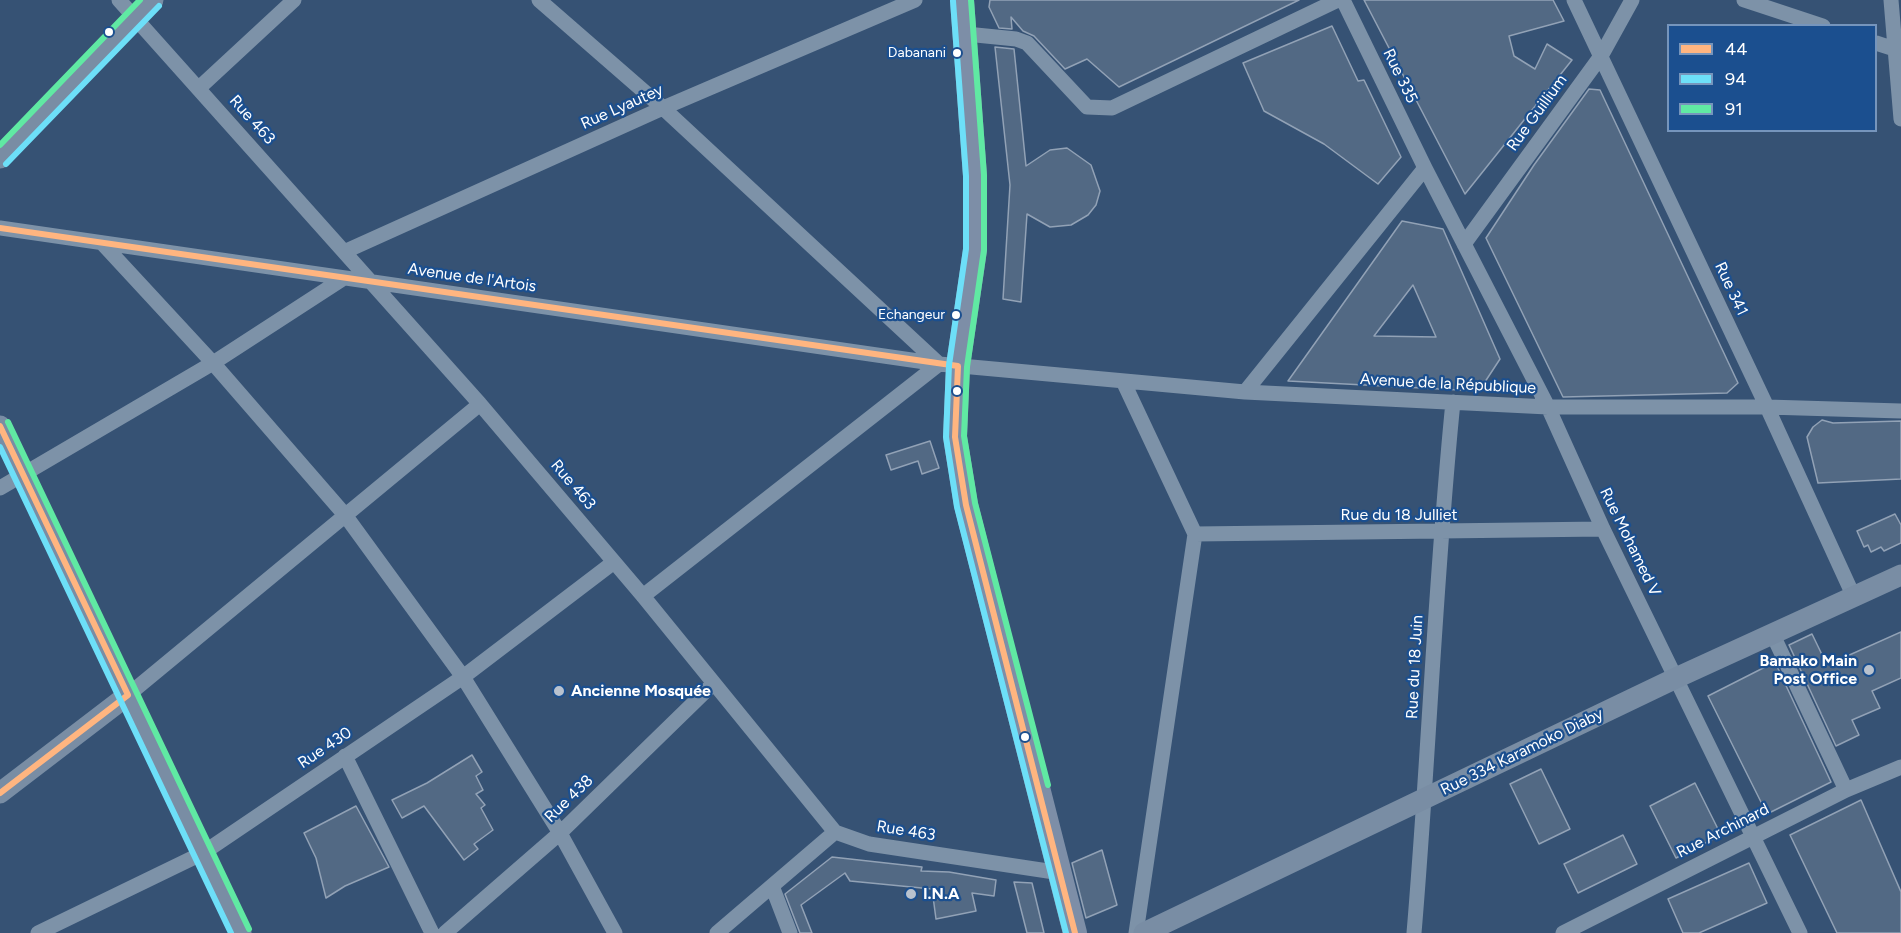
<!DOCTYPE html>
<html>
<head>
<meta charset="utf-8">
<style>
	body { margin:0 }
	#map { position:relative; width:1901px; height:933px; overflow:hidden; background:#365274; font-family:Figtree,sans-serif }
	canvas { display:block }
	.legend { position:absolute; left:1667px; top:24px; width:210px; height:108px; box-sizing:border-box; background:#1b4f8f; border:2px solid #7695bc; margin:0; padding:8px 10px; list-style:none; font-size:18px; color:#fff }
	.legend li { display:flex; align-items:center; gap:12px; height:30px }
	.legend b { width:30px; border:2px solid #7695bc }
</style>
</head>
<body>
<div id="map">
<canvas width="1901" height="933"></canvas>
<ul class="legend">
<li><b style="height:8px;background:#ffb580"></b>44</li>
<li><b style="height:8px;background:#6ddff8"></b>94</li>
<li><b style="height:8px;background:#60e9a3"></b>91</li>
</ul>
</div>
<script>
const context = document.querySelector('canvas').getContext('2d');
context.lineJoin = 'round';
function paint(path, color) { context.fillStyle = color; context.fill(path, 'evenodd'); }
function trace(path, color, width, dash) { context.strokeStyle = color; context.lineWidth = width; context.lineCap = dash ? 'butt' : 'round'; context.setLineDash(dash || []); context.stroke(path); }
function drawText(font, color, halo, rows, align = 'center') {
  context.font = font + ' Figtree,sans-serif'; context.lineWidth = 4.5; context.setLineDash([]); context.textBaseline = 'middle'; context.strokeStyle = halo; context.fillStyle = color; for (const [text, x, y, turn = 0] of rows) {
    context.save(); context.translate(x, y); context.rotate((+turn || 0) * Math.PI / 180); context.textAlign = isNaN(turn) ? turn : align; if (halo) context.strokeText(text, 0, 0); context.fillText(text, 0, 0); context.restore();
  }
}
const building = new Path2D(`
	M990,0H1299L1119,87L1087,59L1065,69L1034,36L1023,31L1011,17L1012,29L999,28L989,7Z
	M1364,0H1553L1564,21L1509,36L1514,56L1535,69L1547,44L1572,60L1465,194Z
	M1332,26L1358,81L1364,80L1401,157L1378,184L1324,144L1264,111L1243,63Z
	M995,47L1014,49L1026,166L1050,150L1067,148L1091,165L1100,191L1096,205L1088,215L1071,225L1050,227L1027,214L1021,302L1003,299L1010,185Z
	M1589,89L1600,90L1738,383L1727,393L1563,397L1486,238L1534,165Z
	M1402,221L1443,229L1500,359L1479,391L1288,381ZM1413,285L1436,337L1374,336Z
	M1822,420L1833,423L1901,421V479L1818,483L1807,437L1813,427Z
	M930,441L939,468L922,474L918,461L891,470L886,455Z
	M1895,514L1901,525V543L1884,551L1881,547L1871,552L1868,545L1864,547L1857,531Z
	M1901,632V678L1872,691L1880,708L1852,720L1859,735L1836,746L1789,645L1812,634L1827,665Z
	M1775,662L1831,782L1767,814L1708,696Z
	M472,755L482,772L476,776L483,790L476,794L485,805L481,808L493,830L474,844L478,849L464,860L424,806L402,818L392,800L427,783Z
	M1541,769L1570,829L1539,844L1510,784Z
	M1695,783L1721,835L1676,858L1650,806Z
	M1861,800L1901,892V933H1837L1790,835Z
	M356,806L389,867L345,886L326,898L316,858L304,833Z
	M1623,835L1637,864L1578,893L1564,864Z
	M1102,850L1117,905L1086,918L1072,863Z
	M832,857L922,867L921,871L949,872L996,880L994,896L972,893L976,911L936,919L932,889L850,881L845,873L801,905L812,933H800L785,894Z
	M1749,863L1767,903L1699,933H1683L1668,899Z
	M1014,882L1032,883L1044,933H1027Z`);
paint(building, '#526984');
trace(building, '#92a2b6', 1.5);
trace(new Path2D(`
	M119,0L480,404L643,596L835,832L869,844L1061,873
	M539,0L663,108L939,364
	M1343,0L1425,168L1548,407L1603,529L1800,933
	M1574,0L1767,407L1853,595
	M1744,0L1823,26
	M1891,0L1901,119
	M966,34L1016,39L1027,43L1087,107L1112,108L1338,0
	M1876,43L1901,51
	M199,88L294,0
	M0,228L939,364L1245,392L1548,407H1767L1901,411
	M102,243L213,363L345,515L463,677L560,833L615,933
	M1464,244L1601,56L1632,0
	M346,251L663,108L915,0
	M1123,381L1195,534L1136,933
	M1245,392L1425,168
	M0,488L213,363L344,278
	M1195,534L1603,529
	M643,596L939,364
	M1772,633L1846,790
	M128,695L480,404
	M345,756L432,933
	M772,886L790,933
	M38,933L203,853L463,677L614,562
	M445,933L560,833L713,684
	M717,933L835,832
	M1414,933C1429,756 1435,579 1453,402
	M1563,933L1846,790L1901,767`), '#7d92a8', 15);
trace(new Path2D(`
	M0,158L153,0
	M0,426L241,933
	M0,793L128,695
	M1144,933L1676,678L1901,575`), '#798da4', 21);
trace(new Path2D(`
	M962,0L975,176V250L958,366L955,437L966,505L1075,933`), '#7d8ea7', 24);
trace(new Path2D(`
	M0,228L958,366L955,437L966,505L1075,933
	M0,426L128,695L0,793`), '#ffb580', 6);
trace(new Path2D(`
	M953,1L966,176V249L949,365L946,437L957,507L1066,933
	M6,164L159,6
	M0,447L231,933`), '#6ddff8', 6);
trace(new Path2D(`
	M971,0L984,175V250L967,367L964,436L975,503L1048,785
	M0,145L140,0
	M8,422L249,929`), '#60e9a3', 6);
for (const [x, y, r, color] of [
	[109,32,5,"#fff"],
	[957,53,5,"#fff"],
	[956,315,5,"#fff"],
	[957,391,5,"#fff"],
	[1869,670,6,"#b9c2ce"],
	[559,691,6,"#b9c2ce"],
	[1025,737,5,"#fff"],
	[911,894,6,"#b9c2ce"]
]) { const dot = new Path2D(); dot.arc(x, y, r, 0, 2 * Math.PI); context.fillStyle = color; context.fill(dot); trace(dot, '#1b4f8f', 2); }
drawText('14px', '#fff', '#1b4f8f', [
	["Dabanani",946,53],
	["Echangeur",945,315]
], 'right');
drawText('16px', '#fff', '#1b4f8f', [
	["Rue 335",1400,76,64],
	["Rue Lyautey",622,107,-24],
	["Rue Guillium",1537,113,-54],
	["Rue 463",252,120,48],
	["Avenue de l'Artois",472,278,8],
	["Rue 341",1731,289,65],
	["Avenue de la République",1448,384,3],
	["Rue 463",573,485,50],
	["Rue du 18 Julliet",1399,515],
	["Rue Mohamed V",1630,542,64],
	["Rue du 18 Juin",1415,667,-87],
	["Rue 430",325,748,-34],
	["Rue 334 Karamoko Diaby",1522,752,-26],
	["Rue 438",569,799,-44],
	["Rue 463",906,831,9],
	["Rue Archinard",1723,831,-27]
]);
drawText('bold 16px', '#fff', '#1b4f8f', [
	["Bamako Main",1857,661,"right"],
	["Post Office",1857,679,"right"],
	["Ancienne Mosquée",571,691],
	["I.N.A",923,894]
], 'left');
</script>
</body>
</html>
